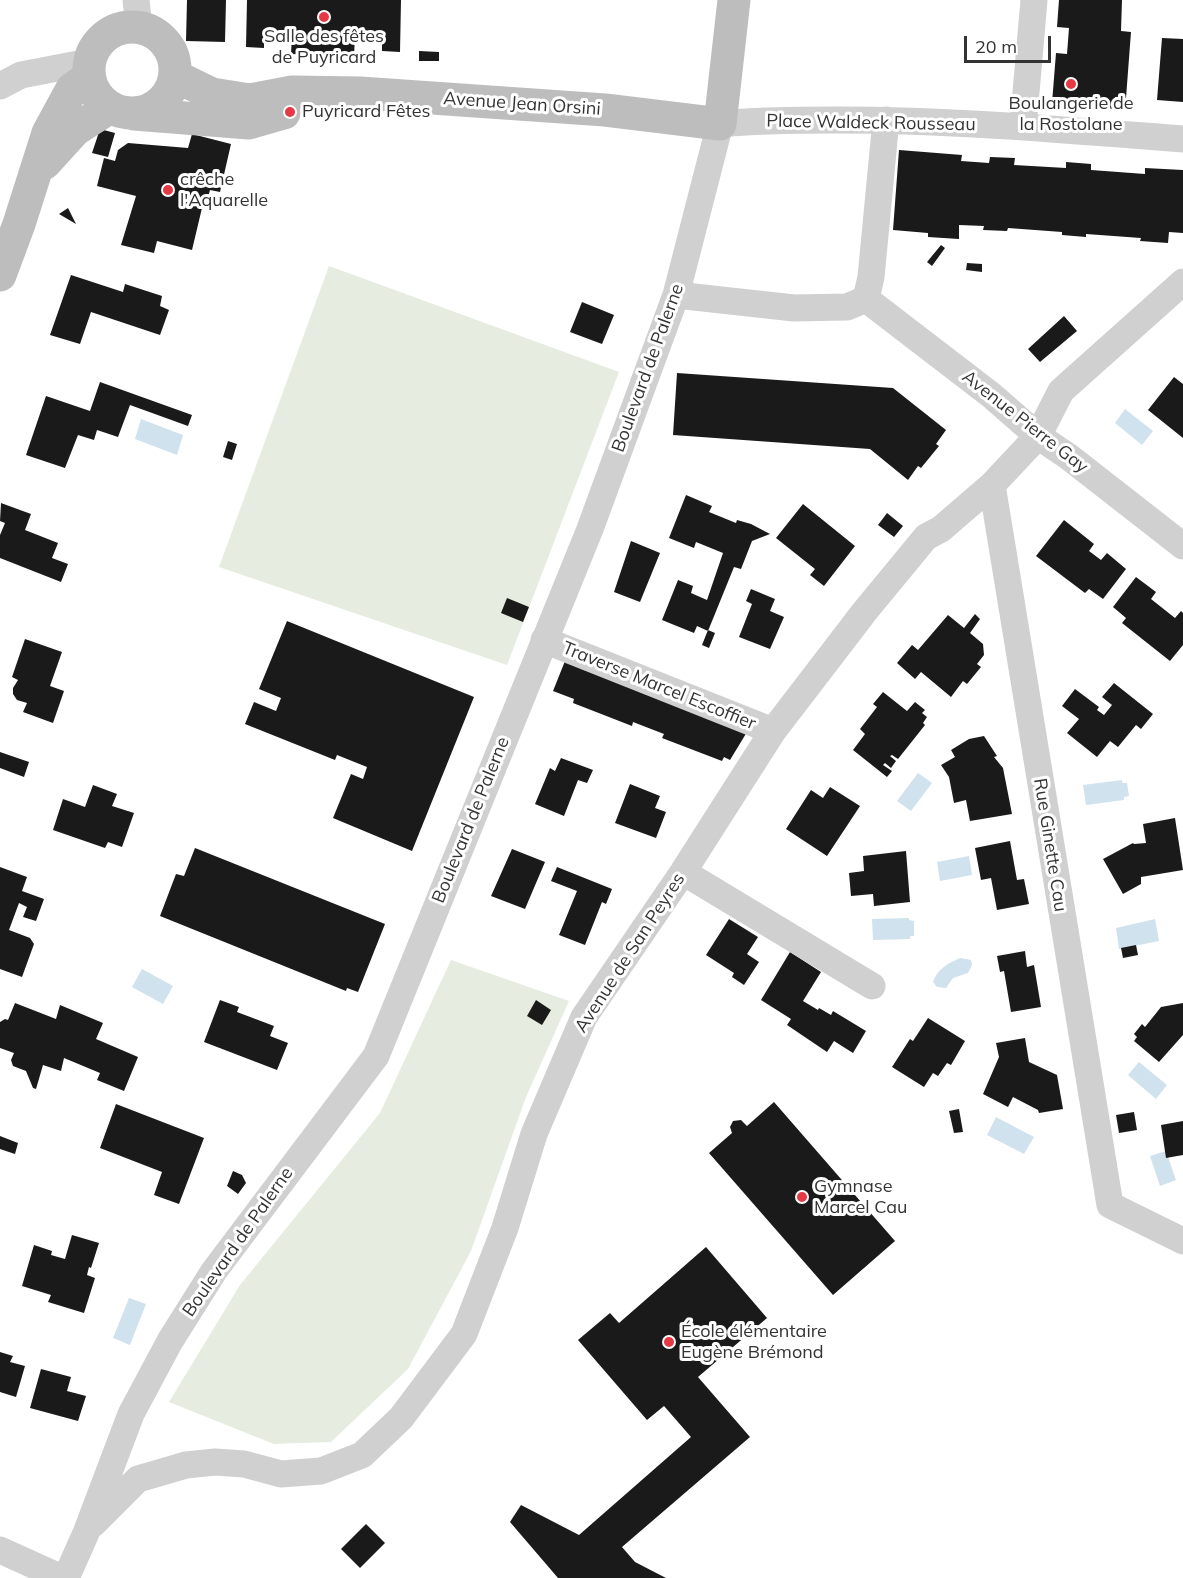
<!DOCTYPE html>
<html>
<head>
<meta charset="utf-8">
<style>
	body { margin:0 }
	#map { position:relative; width:1183px; height:1578px; overflow:hidden; background:#fff; font-family:Mulish,sans-serif }
	canvas { display:block }
	.scale { position:absolute; left:964px; top:36px; width:87px; height:27px; box-sizing:border-box; border:3px solid #333; border-top:0; padding-left:8px; font-size:18px; line-height:21px; white-space:nowrap; color:#333; -webkit-text-stroke:4px #fff; paint-order:stroke }
</style>
</head>
<body>
<div id="map">
<canvas width="1183" height="1578"></canvas>
<div class="scale">20 m</div>
</div>
<script>
const context = document.querySelector('canvas').getContext('2d');
context.lineJoin = 'round';
function paint(path, color) { context.fillStyle = color; context.fill(path, 'evenodd'); }
function trace(path, color, width, dash) { context.strokeStyle = color; context.lineWidth = width; context.lineCap = dash ? 'butt' : 'round'; context.setLineDash(dash || []); context.stroke(path); }
function drawText(font, color, halo, rows, align = 'center') {
  context.font = font + ' Mulish,sans-serif'; context.lineWidth = 6; context.setLineDash([]); context.textBaseline = 'middle'; context.strokeStyle = halo; context.fillStyle = color; for (const [text, x, y, turn = 0] of rows) {
    context.save(); context.translate(x, y); context.rotate((+turn || 0) * Math.PI / 180); context.textAlign = isNaN(turn) ? turn : align; if (halo) context.strokeText(text, 0, 0); context.fillText(text, 0, 0); context.restore();
  }
}
paint(new Path2D(`
	M329,266L619,372L507,665L219,567Z
	M451,960L569,1001L526,1097L471,1251L408,1369L331,1442L274,1444L169,1402L240,1285L380,1113Z`), '#e6ecdf');
paint(new Path2D(`
	M1125,409L1153,431L1142,445L1115,423Z
	M141,419L183,435L177,455L135,439Z
	M918,773L932,783L911,811L897,801Z
	M1122,780V783H1127L1129,796L1124,797V800L1086,805L1083,785Z
	M969,856L972,875L940,881L937,862Z
	M909,918V920L914,921V936H910V939L873,940L872,919Z
	M1155,919L1159,941L1119,949L1116,928Z
	M960,958L971,960L972,965L968,973L953,978L946,988L937,987L933,982C937,969 949,963 960,958Z
	M142,969L173,986L163,1004L132,987Z
	M1139,1062L1167,1085L1156,1099L1128,1075Z
	M996,1117L1034,1137L1024,1154L987,1135Z
	M1166,1151L1176,1180L1160,1186L1150,1156Z
	M129,1298L146,1304L130,1345L113,1338Z`), '#cfe2ee');
paint(new Path2D(`
	M187,0H226L225,42L186,41Z
	M247,0H401L400,52L382,51V37L355,36L354,56L331,55L330,63L314,62V55L291,54L292,34H264V48L246,47Z
	M1059,0H1122L1121,31L1131,32L1126,98L1115,97V109L1052,103L1056,53L1067,54L1069,28L1057,27Z
	M1162,38L1183,39V102L1157,100Z
	M419,51L439,52V61H419Z
	M100,129L115,133L108,157L92,153Z
	M192,134L231,144L220,192L210,190L205,208H202L192,250L157,241L154,253L121,245L136,196L97,186L104,158L115,161L118,150L128,143L188,148Z
	M899,150L962,155L961,161L989,163L990,157L1015,158L1014,165L1066,168V162L1091,164V170L1145,174V168L1183,170V233L1169,232L1168,243L1140,241L1141,238L1086,234V237L1062,235V232L1008,228L1007,231L983,230L984,226L959,225V239L928,237V233L893,230Z
	M68,208L76,224L59,214Z
	M941,245L945,248L932,266L927,262Z
	M967,263L982,264V272L966,270Z
	M71,275L123,292L125,284L162,296L160,306L169,310L160,335L91,312L80,344L50,335Z
	M582,302L614,315L602,344L570,332Z
	M1064,316L1077,331L1040,362L1028,349Z
	M677,373L893,388L946,430L936,444L939,446L921,468L918,466L908,480L870,449L673,435Z
	M1174,377L1183,384V438L1148,410Z
	M100,382L192,415L188,426L130,405L118,437L97,430L94,440L78,435L65,468L26,455L46,396L90,411Z
	M228,441L237,444L232,460L223,457Z
	M686,495L712,506L709,512L736,523L737,520L751,524L770,534L752,541L741,569L734,567L708,631L697,626L694,633L662,620L678,580L693,586L691,593L707,600L723,553L696,542L694,548L669,538Z
	M1,503L31,514L25,530L58,543L52,558L68,564L61,582L0,558V535L5,523L0,521Z
	M803,504L855,546L824,586L810,575L815,569L776,538Z
	M887,513L903,526L894,537L878,525Z
	M1064,520L1094,544L1089,551L1101,560L1107,553L1126,569L1103,599L1089,589L1085,593L1036,556Z
	M631,541L660,553L640,602L614,592Z
	M1136,577L1156,592L1151,599L1175,618L1181,611L1183,613V645L1170,661L1122,623L1126,618L1113,607Z
	M751,589L775,599L770,611L784,617L770,649L739,637L752,604L746,601Z
	M507,598L529,607L523,622L501,613Z
	M975,614L980,619L970,633L983,644L984,655L977,664L981,667L967,684L963,681L951,697L921,672L915,679L897,663L912,645L918,650L948,615L964,628Z
	M287,621L474,697L412,851L333,818L351,774L363,779L367,767L337,755L335,760L245,724L254,702L276,711L281,698L259,689Z
	M708,630L715,633L709,648L702,645Z
	M25,639L62,652L50,686L64,691L53,723L23,712L27,703L17,700L13,694V688L18,680L12,677Z
	M565,661L747,732L730,760L724,757L722,761L662,738L664,734L633,722L632,726L573,703L574,699L553,691Z
	M1114,683L1153,714L1141,729L1136,725L1118,747L1110,741L1097,757L1067,733L1079,719L1062,706L1075,689L1099,707L1097,710L1104,715L1112,705L1102,697Z
	M883,692L907,711L915,702L925,710L922,713L927,717L923,723L925,725L898,759L892,755L890,756L896,761L891,768L885,763L883,765L892,771L887,777L853,750L865,734L860,729L877,707L873,704Z
	M984,736L997,756L994,757L1003,768L1012,814L970,821L966,800L954,803L949,777L941,765L955,757L951,750L969,739Z
	M0,752L29,762L24,777L0,768Z
	M561,758L593,770L587,783L578,780L564,816L535,804L550,768L555,771Z
	M630,784L660,796L655,808L666,812L656,838L615,823Z
	M93,785L117,794L112,806L134,813L122,847L108,842L105,848L53,830L63,799L85,807Z
	M830,787L860,806L827,856L786,829L811,790L823,798Z
	M1175,818L1183,870L1141,877V884L1123,894L1103,859L1133,843L1134,844L1146,843L1143,824Z
	M1010,841L1017,880L1024,879L1029,904L997,910L991,878L981,880L975,848Z
	M195,848L385,924L358,992L347,988L346,991L160,916L176,874L184,876Z
	M512,849L545,862L525,909L491,896Z
	M906,851L910,902L874,906L873,894L851,896L849,873L864,871L863,856Z
	M0,867L27,877L22,891L44,899L36,921L23,917L27,907L19,903L9,930L30,938L34,944L22,977L0,969Z
	M557,867L612,889L606,904L602,902L585,945L559,935L577,891L551,881Z
	M729,919L758,937L747,954L759,962L744,985L732,977L734,973L706,955Z
	M1136,945L1138,955L1123,958L1121,948Z
	M1025,951L1027,967L1034,965L1041,1007L1011,1012L1004,971L1000,972L997,956Z
	M790,952L821,972L803,1001L818,1010L819,1008L831,1015L833,1011L866,1031L853,1053L834,1041L827,1052L787,1025L791,1019L761,1000Z
	M220,1000L239,1007L237,1012L274,1026L270,1036L288,1043L277,1070L204,1042Z
	M536,1000L551,1010L542,1025L527,1016Z
	M15,1003L56,1019L60,1005L103,1023L96,1039L138,1057L124,1091L97,1080L100,1073L64,1058L61,1071L43,1065L36,1089L33,1088L26,1071L13,1066L11,1060L14,1053L0,1048V1022L5,1019L8,1020Z
	M1183,1003V1035L1159,1062L1134,1041L1137,1037L1134,1034L1142,1024L1145,1027L1161,1007Z
	M928,1018L965,1041L951,1065L947,1063L938,1076L933,1073L924,1087L892,1067L910,1039L913,1041Z
	M1025,1038L1029,1062L1057,1075L1063,1109L1039,1113L1038,1110L1013,1097L1008,1107L983,1094L999,1057L996,1043Z
	M774,1102L895,1241L833,1295L709,1153L732,1133L730,1127L733,1121L741,1120L747,1126Z
	M116,1104L204,1138L179,1204L154,1195L162,1172L100,1148Z
	M959,1109L963,1132L954,1133L949,1111Z
	M1134,1112L1137,1130L1119,1133L1116,1115Z
	M1183,1121V1155L1166,1158L1161,1125Z
	M0,1136L18,1143L15,1154L0,1149Z
	M233,1171L242,1175L246,1183L238,1194L227,1186Z
	M72,1235L99,1243L91,1268L89,1267L87,1275L95,1278L84,1313L48,1302L51,1295L22,1286L34,1245L52,1251L51,1255L65,1259Z
	M706,1247L767,1318L698,1377L750,1437L622,1547L635,1562L666,1578H558L510,1522L521,1505L579,1535L691,1437L664,1406L647,1420L578,1340L610,1313L619,1323Z
	M0,1352L13,1356L10,1362L25,1366L16,1397L0,1392Z
	M41,1369L71,1377L67,1391L86,1396L78,1421L30,1408Z
	M366,1524L385,1543L360,1568L341,1549Z`), '#1a1a1a');
trace(new Path2D(`
	M136,0L139,27
	M0,86L21,75L89,62
	M1023,127L1034,0
	M676,295L794,308L847,307L866,299
	M866,299L991,395L1038,436L1069,457L1183,546
	M866,299L871,277L886,120
	M992,485L1110,1205L1183,1241
	M544,640L773,731
	M683,872L872,986
	M93,1524L138,1479L186,1465L215,1462L244,1464L281,1474L321,1471L362,1455L401,1418L464,1334L505,1228L534,1134L584,1017L683,872L773,731L865,611L926,537L941,529L992,485L1038,436L1061,391L1183,282
	M0,1550L62,1578
	M66,1578L86,1533L131,1414L170,1341L214,1271L376,1056L590,529L648,371L676,295L720,124C759,120 798,120 838,120C953,120 1068,130 1183,139`), '#d0d0d0', 27);
trace(new Path2D(`
	M89 70a43 43 0 1 1 86 0a43 43 0 1 1-86 0Z
	M175,76L212,94L250,100L292,92L360,93L605,110L720,124L734,0
	M134,114L249,123L284,113
	M45,163L75,130L109,108
	M0,275L19,224L48,133L72,89L89,77`), '#bdbdbd', 33);
for (const [x, y, r, color] of [
	[324,17,6,"#e63946"],
	[1071,84,6,"#e63946"],
	[290,112,6,"#e63946"],
	[168,190,6,"#e63946"],
	[802,1197,6,"#e63946"],
	[669,1342,6,"#e63946"]
]) { const dot = new Path2D(); dot.arc(x, y, r, 0, 2 * Math.PI); context.fillStyle = color; context.fill(dot); trace(dot, '#fff', 2); }
drawText('18px', '#333', '#fff', [
	["Salle des fêtes",324,37,"center"],
	["de Puyricard",324,58,"center"],
	["Boulangerie de",1071,104,"center"],
	["la Rostolane",1071,125,"center"],
	["Puyricard Fêtes",302,112],
	["crêche",180,180],
	["l'Aquarelle",180,201],
	["Gymnase",814,1187],
	["Marcel Cau",814,1208],
	["École élémentaire",681,1332],
	["Eugène Brémond",681,1353]
], 'left');
drawText('18px', '#333', '#fff', [
	["Avenue Jean Orsini",522,104,4],
	["Place Waldeck Rousseau",871,123,1],
	["Boulevard de Palerne",648,368,-70],
	["Avenue Pierre Gay",1025,422,38],
	["Traverse Marcel Escoffier",659,686,22],
	["Boulevard de Palerne",471,820,-68],
	["Rue Ginette Cau",1050,845,81],
	["Avenue de San Peyres",630,953,-57],
	["Boulevard de Palerne",238,1242,-55]
]);
</script>
</body>
</html>
